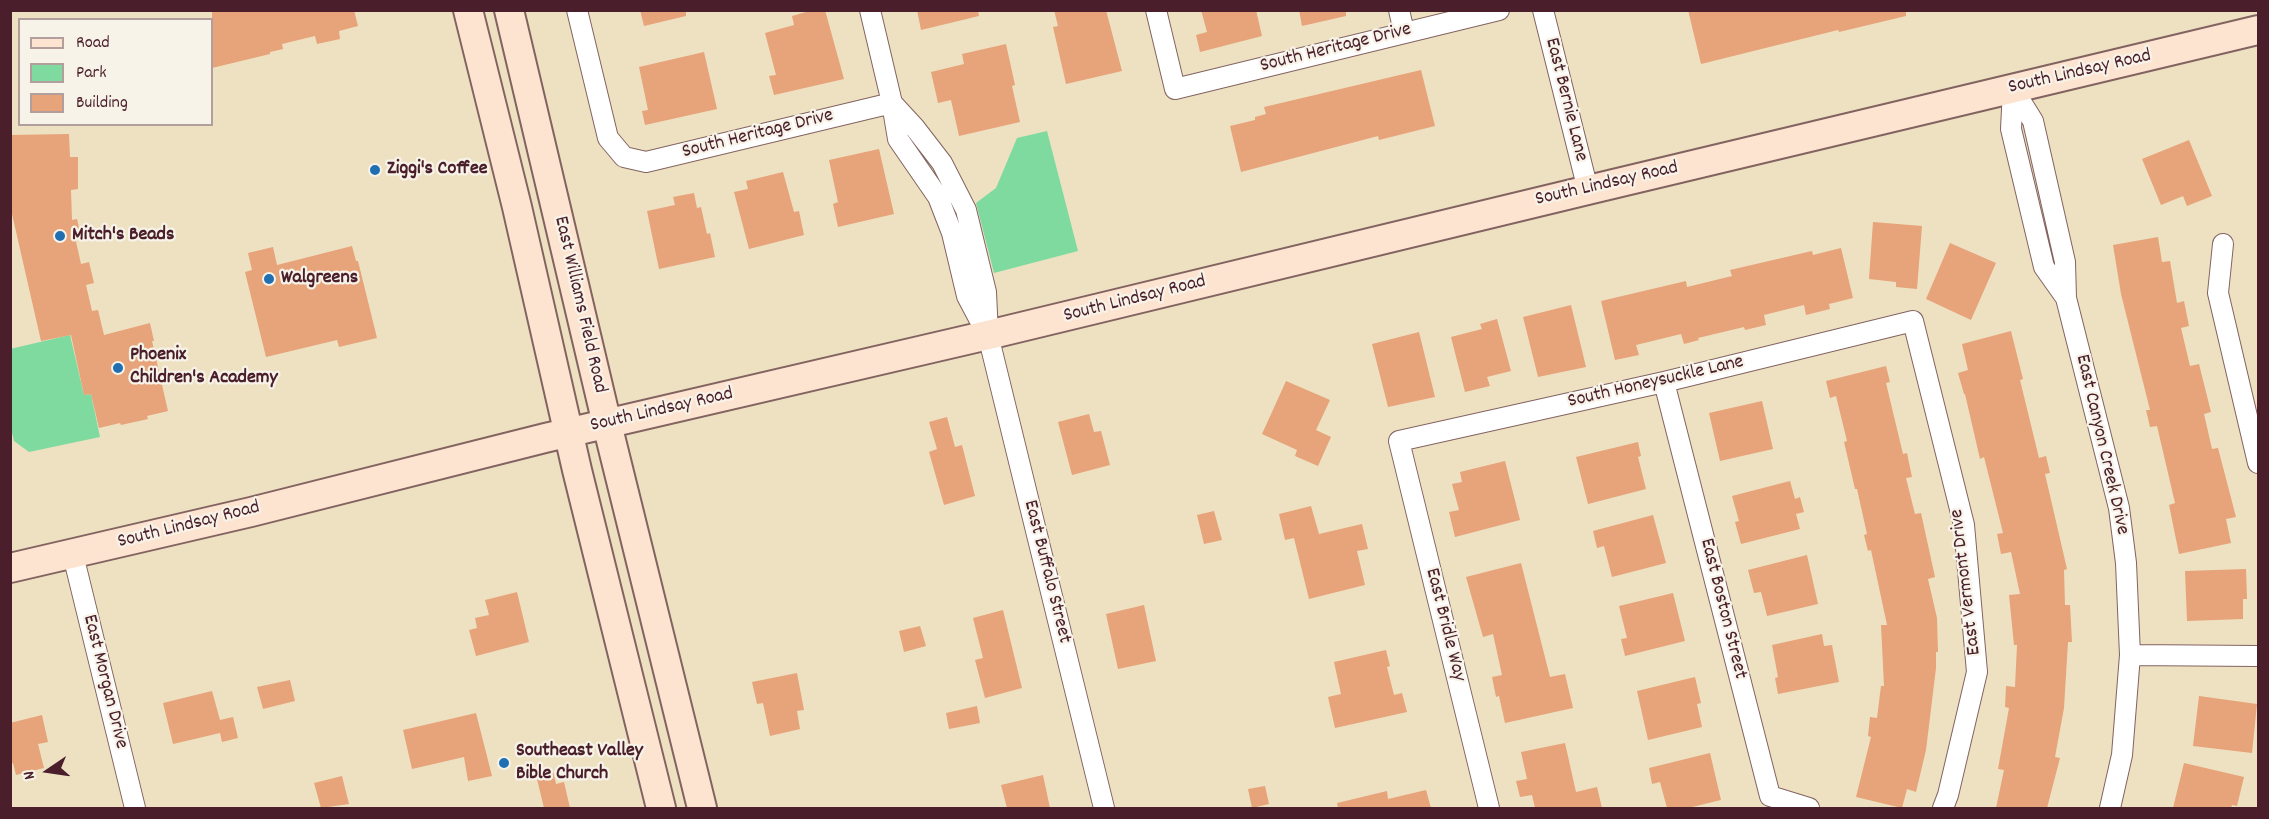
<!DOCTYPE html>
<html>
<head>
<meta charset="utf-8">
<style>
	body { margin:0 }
	#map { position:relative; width:2269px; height:819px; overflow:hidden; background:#ede1c2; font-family:Dekko,sans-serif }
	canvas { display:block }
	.frame { position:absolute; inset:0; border:12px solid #4a1f2b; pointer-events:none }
	.legend { position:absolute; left:18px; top:18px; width:195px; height:108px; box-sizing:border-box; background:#f7f3e8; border:2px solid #b29e9c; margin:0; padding:8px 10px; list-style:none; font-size:18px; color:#4a1f2b }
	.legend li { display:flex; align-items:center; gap:12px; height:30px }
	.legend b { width:30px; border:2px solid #b29e9c }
	.north { position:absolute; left:18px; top:741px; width:60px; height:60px; -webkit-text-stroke:4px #f7f3e8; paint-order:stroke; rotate:257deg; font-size:16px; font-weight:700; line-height:24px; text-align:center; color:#4a1f2b }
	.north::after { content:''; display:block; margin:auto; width:21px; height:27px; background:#4a1f2b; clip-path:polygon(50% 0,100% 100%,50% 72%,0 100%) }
</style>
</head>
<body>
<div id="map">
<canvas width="2269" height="819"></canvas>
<div class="frame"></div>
<ul class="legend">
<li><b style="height:8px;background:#fde4d0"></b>Road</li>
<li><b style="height:16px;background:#7fdaa0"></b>Park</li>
<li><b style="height:16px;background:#e7a379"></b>Building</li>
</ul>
<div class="north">N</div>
</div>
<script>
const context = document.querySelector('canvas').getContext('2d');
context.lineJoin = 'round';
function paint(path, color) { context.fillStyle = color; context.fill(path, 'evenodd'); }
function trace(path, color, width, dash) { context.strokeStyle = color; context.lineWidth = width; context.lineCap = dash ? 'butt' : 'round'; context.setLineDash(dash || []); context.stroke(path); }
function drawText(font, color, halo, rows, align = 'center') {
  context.font = font + ' Dekko,sans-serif'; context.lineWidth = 4.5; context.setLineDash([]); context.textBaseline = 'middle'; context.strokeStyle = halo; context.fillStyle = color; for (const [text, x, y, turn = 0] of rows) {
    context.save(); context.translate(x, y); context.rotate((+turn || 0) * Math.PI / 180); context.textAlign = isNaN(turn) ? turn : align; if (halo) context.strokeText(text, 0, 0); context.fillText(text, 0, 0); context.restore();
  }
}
paint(new Path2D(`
	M1047,131L1078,251L994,273L976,203L996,188L1017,138Z
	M70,335L84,395L91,394L100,437L29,452L14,441L10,424V349Z`), '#7fdaa0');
paint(new Path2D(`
	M212,10H354L358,26L339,31L340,39L317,44L315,36L282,44L283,49L270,52V54L212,68Z
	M640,10H686V16L644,26Z
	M813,10H825L844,79L774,95L769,76L776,75L765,33L794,25L792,16Z
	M917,10H978L979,16L921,30Z
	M1054,10H1106L1122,71L1066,84L1053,27L1058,26Z
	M1201,10H1256L1262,36L1200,52L1196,35L1207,32Z
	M1299,10H1346V16L1302,26Z
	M1688,10H1906V16L1839,32L1838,30L1701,64Z
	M1006,44L1015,85L1012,86L1020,122L959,136L951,100L938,103L931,72L964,64L962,54Z
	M704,52L717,109L645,125L642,111L648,110L639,67Z
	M1421,70L1435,126L1379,140L1378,136L1241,172L1230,126L1255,120V117L1266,114L1264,107Z
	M69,134L70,157H78V189L71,190L72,220L77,219L81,236L75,237L81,264L89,262L94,283L86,285L92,311L98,310L104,335L150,323L154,341H152L168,411L147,416L148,419L121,425L120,423L99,428L91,394L84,395L71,335L41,341L12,214H10V135Z
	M2189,140L2212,196L2187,206L2183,196L2161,205L2142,159Z
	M879,149L894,214L838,227L833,204L838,202L829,160Z
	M783,172L794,212L799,211L804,235L749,249L734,192L748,189L746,181Z
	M694,193L697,208L701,207L707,234L710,233L715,257L659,269L647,211L675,205L673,197Z
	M1873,222L1922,226L1917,289L1896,287V282L1869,279Z
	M2158,237L2162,262L2170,261L2177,303L2184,301L2189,326L2181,328L2190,366L2199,364L2211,412L2204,414L2212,449L2218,448L2236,517L2226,519L2231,543L2179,554L2169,505L2175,503L2157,426L2150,427L2146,410H2150L2121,294L2113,245Z
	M1950,243L1996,263L1971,320L1926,299Z
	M352,246L356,261H358L377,338L339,347L337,340L266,357L245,272L252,270L248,253L273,247L277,265Z
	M1841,248L1853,298L1829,304L1830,309L1806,315L1804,305L1764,315L1766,325L1745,330L1744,327L1698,338L1699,340L1684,344L1681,334L1636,345L1639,355L1615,360L1601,301L1686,281L1687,287L1732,276L1730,270L1812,251L1813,255Z
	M1571,305L1586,367L1538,377L1523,317Z
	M1497,319L1511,371L1487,377L1490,386L1465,392L1451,337L1482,329L1480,324Z
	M2011,331L2023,379L2020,380L2039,458L2046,456L2050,473L2045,474L2067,569L2064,570L2065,605H2070L2072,642H2068L2064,708L2055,757L2060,758L2047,808H1996L2004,770L1998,769L2009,708L2005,707L2006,686L2015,687L2017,645H2014L2009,595L2020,594L2011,552L2001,554L1997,534L2003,533L1984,457L1980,459L1965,394H1964L1958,373L1968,370L1962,344Z
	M1419,332L1435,397L1388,407L1372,344Z
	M1886,366L1890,382L1886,383L1903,454L1907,453L1912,477L1906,478L1915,514L1921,513L1935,577L1928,579L1937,618L1938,652H1936V668L1926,750L1916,792L1907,789L1902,808L1856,797L1871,737L1868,736L1870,717L1877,718L1881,686H1884L1881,625H1887L1871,550L1868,551L1864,535L1867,534L1857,489H1855L1844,442L1847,441L1836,396L1830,398L1826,381Z
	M1286,381L1330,400L1316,430L1331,437L1318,466L1295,456L1297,450L1262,434Z
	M1762,401L1773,449L1720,461L1709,413Z
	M1089,414L1094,432L1101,431L1110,465L1072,475L1058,422Z
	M947,417L955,447L962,445L975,496L944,505L929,452L937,449L929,422Z
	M1638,442L1641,456L1638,457L1646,489L1588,504L1576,457Z
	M1505,461L1520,520L1455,537L1449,512L1459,510L1452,484L1462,482L1460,472Z
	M1790,481L1795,499L1800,497L1804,512L1796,514L1800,529L1741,544L1735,522L1739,521L1732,496Z
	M1311,506L1319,534L1362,524L1368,549L1357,551L1365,585L1309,599L1294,538L1285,540L1279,514Z
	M1214,511L1222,540L1204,544L1197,515Z
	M1653,515L1666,563L1612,577L1604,546L1597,548L1593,531Z
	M1807,555L1818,604L1767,616L1761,592L1754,593L1748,570Z
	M1521,563L1550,677L1565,674L1573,708L1505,723L1499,696L1496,697L1492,677L1502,675L1493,634L1483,637L1466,577Z
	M2246,569L2247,599H2243V619L2187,621L2185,571Z
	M517,592L529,642L476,656L469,630L477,628L475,618L489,615L485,600Z
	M1673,593L1685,641L1625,656L1621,639L1627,638L1619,606Z
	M1144,605L1156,661L1118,669L1106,614Z
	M1003,610L1022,688L985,698L975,660L983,658L973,618Z
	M920,626L926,646L904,652L899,631Z
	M1822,634L1824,646L1832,645L1839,682L1778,694L1775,678L1778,677L1772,645Z
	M1386,650L1390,666L1387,667L1394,695L1402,693L1407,712L1335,728L1328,697L1341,694L1334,662Z
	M797,673L804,710L797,711L800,729L770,736L763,703L757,704L752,682Z
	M1695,677L1701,703L1697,704L1702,727L1648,740L1637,691Z
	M290,680L295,701L263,709L257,687Z
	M212,691L220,720L233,717L238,738L222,742L220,733L173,744L163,703Z
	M2199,696L2257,704L2252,753L2193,746Z
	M977,706L980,723L949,729L946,713Z
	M476,713L492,776L468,781L464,757L412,769L403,730Z
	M42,715L48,742L38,744L44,768L16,775L13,763L10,764V723Z
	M1565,743L1576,792L1597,787L1602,808H1535L1532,795L1520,797L1516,781L1527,779L1521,752Z
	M1710,753L1721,800L1688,808H1667L1660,782L1652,784L1649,768Z
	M2184,763L2244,777L2237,806L2232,805L2231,808H2173Z
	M553,771L556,784L564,782L570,808H544L536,775Z
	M1043,775L1050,808H1007L1001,785Z
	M342,776L349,804L321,808L314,783Z
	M1265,786L1269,804L1252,808L1248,789Z
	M1426,790L1431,808H1338L1337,803L1387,791L1388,799Z`), '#e7a379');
const minor = new Path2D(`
	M577,10L608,138L624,157L646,162L892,103
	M870,10L892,103L898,139L938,197L952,233L967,296L985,330
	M1156,10L1175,89L1499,10
	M1399,10L1404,32
	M1543,10L1588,190
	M2013,89L2033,121L2065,262L2066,298L2119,508L2126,563L2130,655L2122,755L2110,808
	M2013,89L2011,129L2044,267L2066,298
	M892,103L915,128L942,163L966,210L986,292L988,335L1104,808
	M2223,244L2218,293L2258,463
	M1664,382L1770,796L1809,808
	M73,555L135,808
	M2130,655L2258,656
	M1489,808L1399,441L1664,382L1913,321L1964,525L1977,672L1948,795L1943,808`);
const secondary = new Path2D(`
	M468,10L517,207L577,470L661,808
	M509,10L607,424L702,808
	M10,568L251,512L545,438L988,335L1588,190L2258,30`);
trace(minor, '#836360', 22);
trace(secondary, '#836360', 32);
trace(minor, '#fff', 20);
trace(secondary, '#fde4d0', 28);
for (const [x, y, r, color] of [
	[375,170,6,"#1f6fb2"],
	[60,236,6,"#1f6fb2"],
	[269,279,6,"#1f6fb2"],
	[118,368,6,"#1f6fb2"],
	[504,763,6,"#1f6fb2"]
]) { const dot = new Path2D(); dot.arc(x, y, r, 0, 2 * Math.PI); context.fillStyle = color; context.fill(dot); trace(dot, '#f7f3e8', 2); }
drawText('20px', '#4a1f2b', '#f7f3e8', [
	["South Heritage Drive",1336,49,-14],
	["South Lindsay Road",2080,73,-13],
	["East Bernie Lane",1565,100,76],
	["South Heritage Drive",758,135,-14],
	["South Lindsay Road",1607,185,-13],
	["South Lindsay Road",1135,300,-14],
	["East Williams Field Road",579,305,77],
	["South Honeysuckle Lane",1656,383,-13],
	["South Lindsay Road",662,411,-13],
	["East Canyon Creek Drive",2101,445,77],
	["South Lindsay Road",189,526,-14],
	["East Buffalo Street",1046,572,76],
	["East Vermont Drive",1967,582,-97],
	["East Boston Street",1722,609,76],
	["East Bridle Way",1444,625,76],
	["East Morgan Drive",104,682,76]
]);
drawText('bold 20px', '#4a1f2b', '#f7f3e8', [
	["Ziggi's Coffee",387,170],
	["Mitch's Beads",72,236],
	["Walgreens",281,279],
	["Phoenix",130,356],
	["Children's Academy",130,379],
	["Southeast Valley",516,752],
	["Bible Church",516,775]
], 'left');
</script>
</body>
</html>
